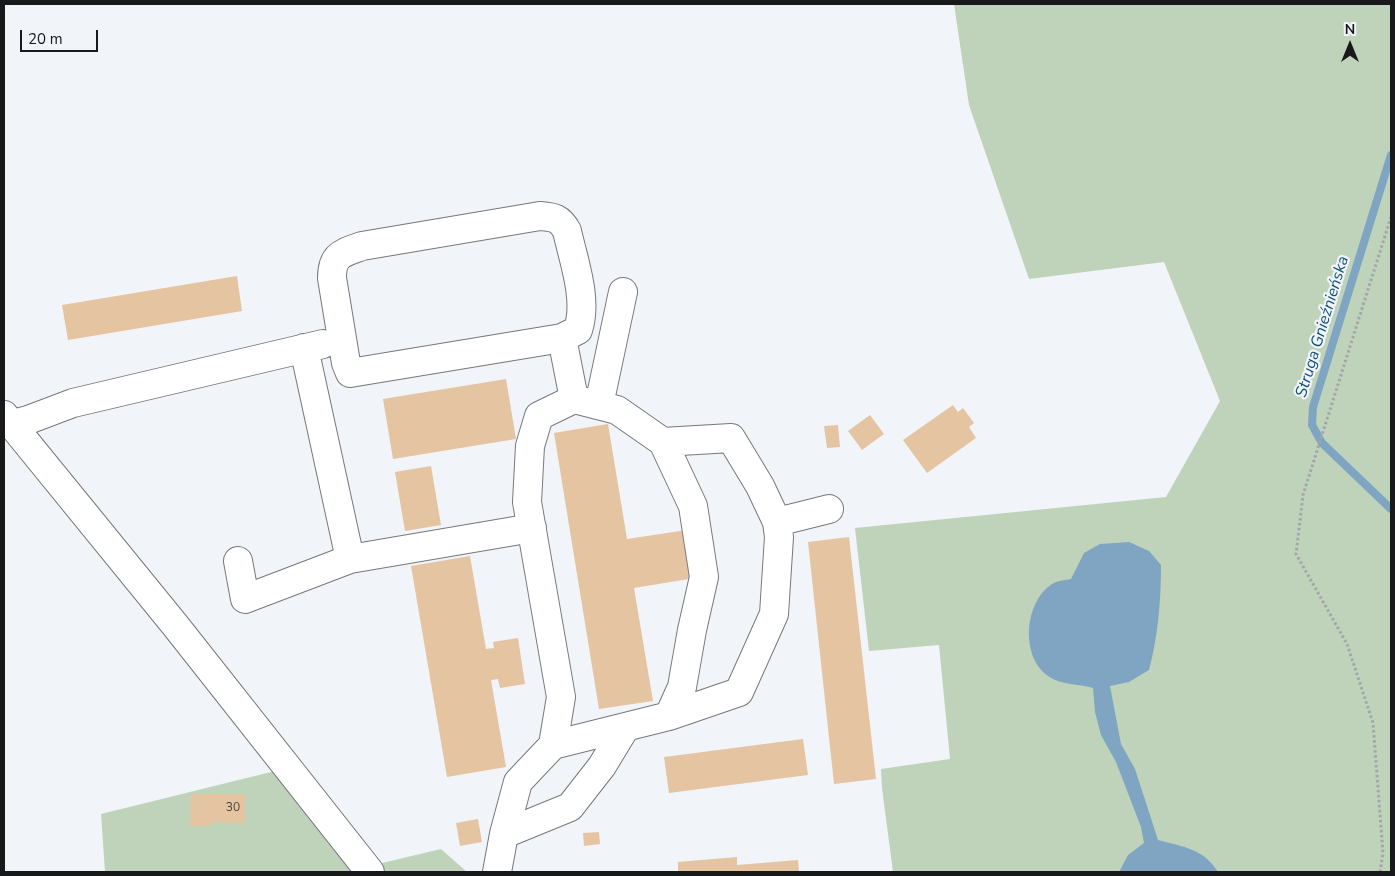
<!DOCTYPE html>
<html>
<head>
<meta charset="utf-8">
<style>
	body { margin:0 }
	#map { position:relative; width:1395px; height:876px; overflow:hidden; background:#f1f4f8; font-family:"Nunito Sans",sans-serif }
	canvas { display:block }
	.frame { position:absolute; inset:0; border:5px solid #18191b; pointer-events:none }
	.north { position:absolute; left:1325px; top:20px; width:50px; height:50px; -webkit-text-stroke:4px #f1f4f8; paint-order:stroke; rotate:0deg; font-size:14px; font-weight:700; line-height:20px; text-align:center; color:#18191b }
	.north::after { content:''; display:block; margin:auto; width:18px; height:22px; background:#18191b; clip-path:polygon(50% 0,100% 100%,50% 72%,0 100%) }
	.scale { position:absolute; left:20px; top:30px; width:78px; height:22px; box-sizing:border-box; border:2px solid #18191b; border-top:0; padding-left:6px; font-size:15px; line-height:18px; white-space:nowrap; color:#18191b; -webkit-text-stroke:4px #f1f4f8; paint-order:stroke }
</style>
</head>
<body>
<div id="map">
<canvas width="1395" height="876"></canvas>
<div class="frame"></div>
<div class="north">N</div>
<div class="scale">20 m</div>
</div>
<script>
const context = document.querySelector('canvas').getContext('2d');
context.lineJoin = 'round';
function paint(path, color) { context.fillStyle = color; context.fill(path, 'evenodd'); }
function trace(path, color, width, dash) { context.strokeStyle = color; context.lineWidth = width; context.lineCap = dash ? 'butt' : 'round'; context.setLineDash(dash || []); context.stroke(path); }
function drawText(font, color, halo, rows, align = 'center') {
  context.font = font + ' "Nunito Sans",sans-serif'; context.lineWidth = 4.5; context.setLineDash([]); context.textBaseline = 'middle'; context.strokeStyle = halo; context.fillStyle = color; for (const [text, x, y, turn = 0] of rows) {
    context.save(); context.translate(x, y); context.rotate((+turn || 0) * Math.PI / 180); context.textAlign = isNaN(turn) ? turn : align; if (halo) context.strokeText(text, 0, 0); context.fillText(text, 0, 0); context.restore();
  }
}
paint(new Path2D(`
	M954,4H1391V872H893L882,788L881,769L950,759L939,645L869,651L855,528L1166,497L1220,401L1164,262L1029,279L969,105Z
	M275,771L354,872H105L101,814Z
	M441,849L467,872H385L378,864Z`), '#bed3ba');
paint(new Path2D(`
	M1129,542L1149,551L1161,565C1161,600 1158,637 1149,670L1129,682L1110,686L1121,744L1135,769L1158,840C1183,847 1203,848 1218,872H1119L1128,855L1144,843L1141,827L1116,762L1101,735L1095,712L1093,688C1077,683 1063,686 1048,676C1020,657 1024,602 1052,584C1057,581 1065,580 1071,579L1084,553L1100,544Z`), '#7fa5c2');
trace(new Path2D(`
	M1391,155L1313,407L1312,425L1322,443L1391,509`), '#7fa5c2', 8);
paint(new Path2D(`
	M237,276L242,311L68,340L62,305Z
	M506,379L516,439L393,459L383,399Z
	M953,405L958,412L963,408L974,423L969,427L976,438L927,473L903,440Z
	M870,415L884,434L862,450L848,431Z
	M608,424L627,539L687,530L695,578L634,588L653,701L599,709L554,433Z
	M838,425L840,447L827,448L824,426Z
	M431,466L441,525L405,531L395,472Z
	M849,537L876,779L834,784L808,542Z
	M470,556L486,649L494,648L493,642L518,638L525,684L500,688L498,679L491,680L506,767L447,777L411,566Z
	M803,739L808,775L669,793L664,757Z
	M191,794H245V823L211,822V826H190Z
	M478,819L482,842L460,846L456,823Z
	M599,832L600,844L584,846L583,833Z
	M737,857V865L798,860L799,872H678V862Z`), '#e5c4a2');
const minor = new Path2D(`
	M562,338L350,373L346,363L332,278C332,254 343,253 362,246L540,216C554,217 560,218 567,231C574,262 588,300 578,330L562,338L574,399
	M304,348L350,559L532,528
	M599,405L623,292
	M4,415L175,625L370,872
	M12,424L28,420L73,403L323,344
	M663,442L731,438L760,486L777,522L779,537L774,614L739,692L669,716
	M777,522L829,509
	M238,561L245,599L350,559
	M504,834L570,807L602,766L625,728
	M497,872L504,834L518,782L553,745L669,716L682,687L692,630L704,577L693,506L663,442L617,410L574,399L539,416L530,446L527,502L561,697L553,745`);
trace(minor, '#76787c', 30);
trace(new Path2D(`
	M1380,872L1383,853L1373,723L1347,644L1296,554L1303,495L1391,217`), '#a3a6a9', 3, [2.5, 2.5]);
trace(minor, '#fff', 28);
drawText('12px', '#4b443d', null, [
	["30",233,808]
]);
drawText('italic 16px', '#115177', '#f1f4f8', [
	["Struga Gnieźnieńska",1323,327,-73]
]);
</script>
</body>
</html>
